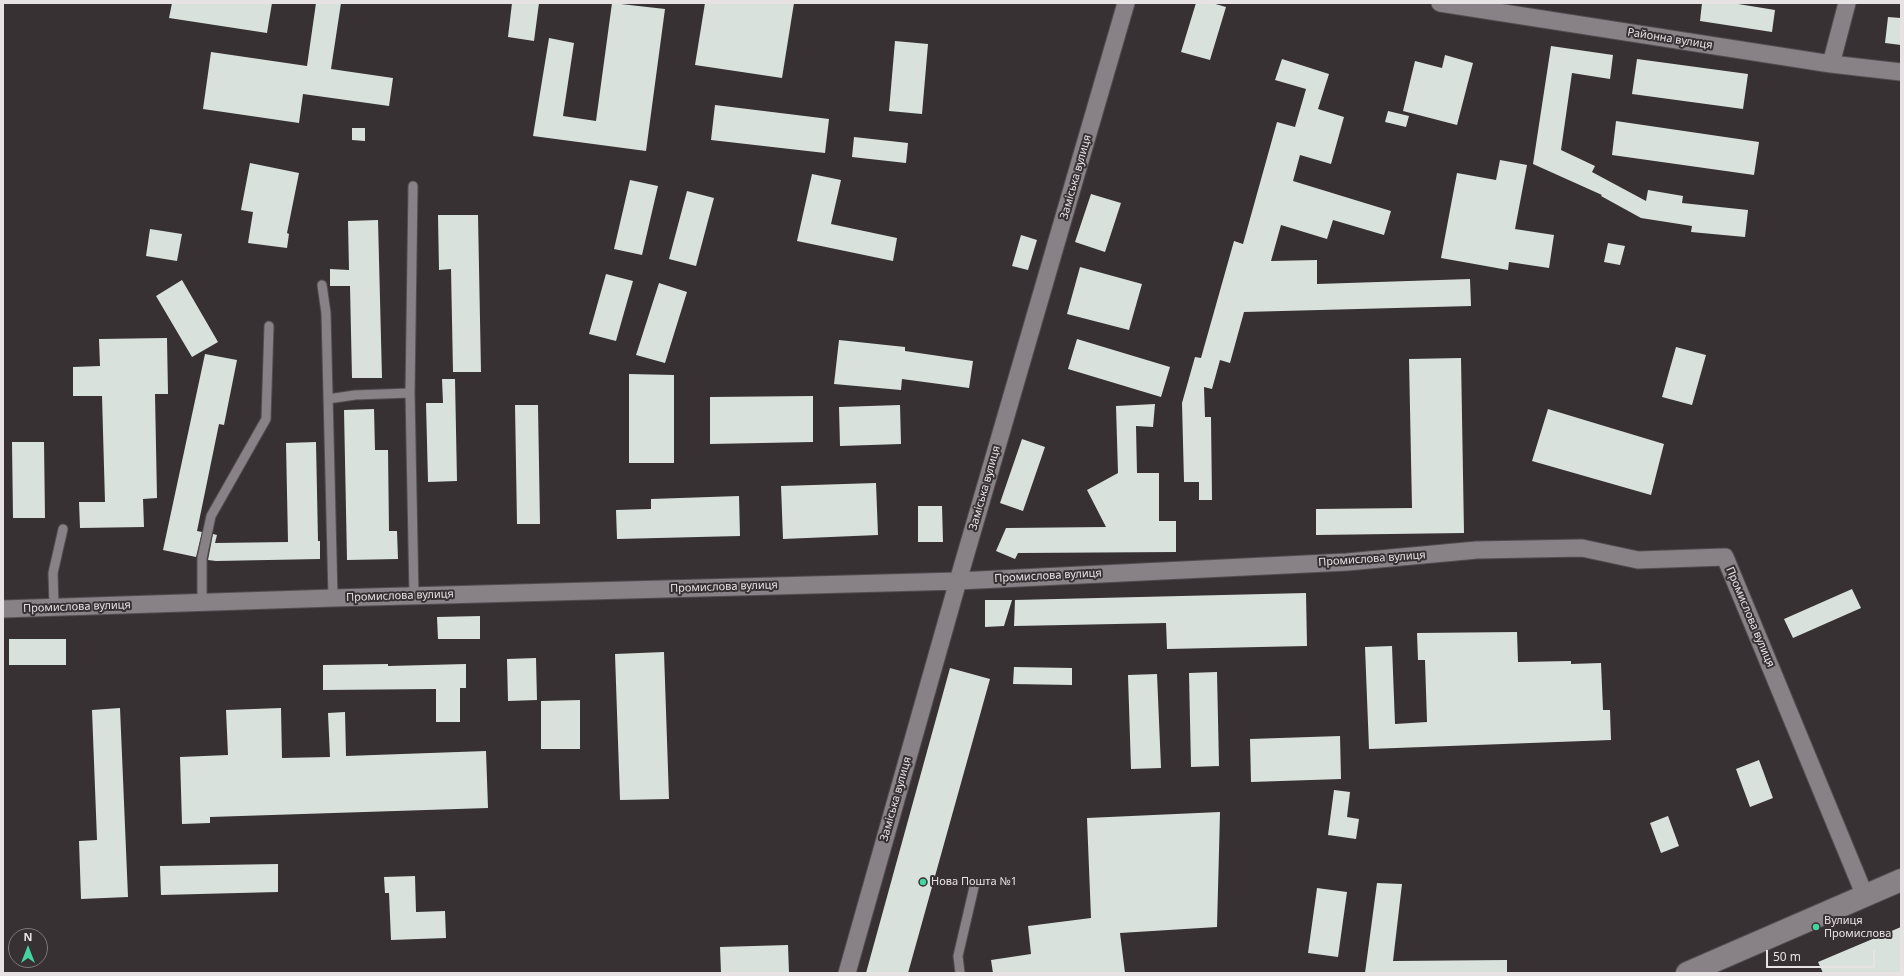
<!DOCTYPE html>
<html>
<head>
<meta charset="utf-8">
<style>
	body { margin:0 }
	#map { position:relative; width:1904px; height:976px; overflow:hidden; background:#373134; font-family:"Noto Sans",sans-serif }
	canvas { display:block }
	.frame { position:absolute; inset:0; border:4px solid #e7e3e5; pointer-events:none }
	.north { position:absolute; left:8px; top:928px; width:40px; height:40px; box-sizing:border-box; background:#373134; border:1px solid #7d787b; border-radius:50%; rotate:0deg; font-size:11px; font-weight:700; line-height:16px; text-align:center; color:#e7e3e5 }
	.north::after { content:''; display:block; margin:auto; width:14px; height:18px; background:#44d49f; clip-path:polygon(50% 0,100% 100%,50% 72%,0 100%) }
	.scale { position:absolute; left:1766px; top:950px; width:109px; height:18px; box-sizing:border-box; border:2px solid #e7e3e5; border-top:0; padding-left:5px; font-size:12px; line-height:14px; white-space:nowrap; color:#e7e3e5; -webkit-text-stroke:3px #373134; paint-order:stroke }
</style>
</head>
<body>
<div id="map">
<canvas width="1904" height="976"></canvas>
<div class="frame"></div>
<div class="north">N</div>
<div class="scale">50 m</div>
</div>
<script>
const context = document.querySelector('canvas').getContext('2d');
context.lineJoin = 'round';
function paint(path, color) { context.fillStyle = color; context.fill(path, 'evenodd'); }
function trace(path, color, width, dash) { context.strokeStyle = color; context.lineWidth = width; context.lineCap = dash ? 'butt' : 'round'; context.setLineDash(dash || []); context.stroke(path); }
function drawText(font, color, halo, rows, align = 'center') {
  context.font = font + ' "Noto Sans",sans-serif'; context.lineWidth = 4; context.setLineDash([]); context.textBaseline = 'middle'; context.strokeStyle = halo; context.fillStyle = color; for (const [text, x, y, turn = 0] of rows) {
    context.save(); context.translate(x, y); context.rotate((+turn || 0) * Math.PI / 180); context.textAlign = isNaN(turn) ? turn : align; if (halo) context.strokeText(text, 0, 0); context.fillText(text, 0, 0); context.restore();
  }
}
paint(new Path2D(`
	M172,3H272L267,33L169,18Z
	M316,3H341L331,69L393,78L389,106L303,94L299,123L203,109L211,52L307,66Z
	M512,3H539L534,41L508,37Z
	M612,3L665,9L646,151L533,136L549,38L574,43L563,116L596,121Z
	M705,3H794L782,78L695,65Z
	M1196,3H1212L1226,7L1210,60L1181,52Z
	M1702,3H1732L1775,10L1772,32L1700,21Z
	M1888,17L1901,18V45L1885,43Z
	M895,41L928,44L922,114L889,111Z
	M1551,46L1613,55L1610,79L1572,73L1561,150L1595,166L1592,172L1646,201L1648,190L1683,196L1682,203L1748,210L1745,237L1691,232L1692,226L1641,218L1601,196L1602,195L1533,164Z
	M1445,55L1473,63L1457,125L1403,111L1415,61L1442,68Z
	M1282,59L1329,74L1318,109L1344,117L1331,164L1300,155L1293,181L1391,211L1384,235L1333,220L1327,239L1281,225L1271,261L1317,260V284L1470,279L1471,306L1244,312L1230,363L1220,360L1212,389L1204,387L1205,417H1211L1212,500H1199V482H1184L1182,403L1195,357L1201,358L1234,241L1243,244L1277,122L1295,127L1306,89L1275,80Z
	M1637,59L1748,74L1743,109L1632,94Z
	M715,105L829,119L825,153L711,140Z
	M1388,111L1409,116L1406,127L1385,122Z
	M1616,121L1759,142L1754,175L1612,155Z
	M352,128H365V141L352,140Z
	M854,137L908,143L906,163L852,157Z
	M1500,160L1527,165L1515,229L1554,235L1549,268L1509,262L1508,270L1441,258L1457,173L1496,180Z
	M250,163L299,173L287,233L289,234L287,248L248,243L253,212L241,210Z
	M812,174L841,180L831,224L897,238L893,261L797,241Z
	M630,180L658,186L642,255L614,249Z
	M687,191L714,198L696,266L669,259Z
	M1091,194L1121,203L1105,252L1075,242Z
	M438,215H478L481,372H453L451,269L439,270Z
	M378,220L382,378H352L350,286H330V269L349,270L348,221Z
	M150,229L182,234L177,261L146,256Z
	M1021,235L1037,240L1028,270L1012,266Z
	M1608,243L1625,246L1620,265L1604,262Z
	M1080,267L1142,284L1129,330L1067,314Z
	M606,274L633,281L616,341L589,334Z
	M182,280L218,342L192,357L156,296Z
	M659,283L687,292L665,363L636,355Z
	M167,338L168,394H155L157,498L143,499L144,527L80,528L79,502H105L102,396H73V367L100,366L99,339Z
	M1077,339L1170,367L1161,397L1068,369Z
	M839,340L905,347V351L973,361L969,388L902,379L901,390L834,384Z
	M1676,347L1706,355L1692,405L1662,397Z
	M205,354L237,360L224,425L219,424L197,531L202,532L196,557L163,550Z
	M1461,358L1464,533L1316,535V509L1412,508L1409,359Z
	M629,374L674,375V463H629Z
	M442,379H455L457,481L428,482L426,403H443Z
	M813,396V442L710,444V397Z
	M1155,404L1153,427L1136,426L1137,473H1159V521H1176V552L1018,553L1015,559L996,551L1006,528L1106,527L1087,490L1118,473L1116,406Z
	M515,405H538L540,524H517Z
	M900,405L901,444L840,446L839,407Z
	M374,409L375,450H388L389,531H397L398,559L347,560L344,410Z
	M1548,409L1664,444L1651,495L1532,461Z
	M1022,439L1045,447L1023,511L1000,503Z
	M12,442H44L45,518H13Z
	M316,442L318,541H320V559L216,561L208,560L213,534L217,535L215,543L288,542L286,443Z
	M876,483L878,535L783,539L781,486Z
	M739,496L740,536L617,539L616,510L651,509V499Z
	M918,506H942L943,542H918Z
	M1852,589L1861,608L1793,638L1784,619Z
	M1306,593L1307,646L1167,649L1166,623L1014,626L1015,600Z
	M985,600H1012L1004,626L985,627Z
	M480,616V639H438L437,617Z
	M1517,632L1518,662L1571,661V664L1601,663L1603,710H1610L1611,740L1369,749L1365,647L1392,646L1395,724L1427,722L1425,660H1418L1417,633Z
	M9,639H66V665H9Z
	M664,652L669,799L620,800L615,654Z
	M536,658L537,700L508,701L507,659Z
	M388,664V666L466,664V688H460V722H436V689L323,690V665Z
	M1014,667L1072,668V685L1013,684Z
	M950,668L990,679L908,973H866Z
	M1217,672L1219,766L1191,767L1189,673Z
	M1157,674L1161,768L1131,769L1128,675Z
	M580,700V749H541V701Z
	M120,708L128,897L81,899L79,841L97,840L92,710Z
	M281,708L282,758L330,757L328,713L345,712L346,756L486,751L488,808L210,817V823L182,824L180,757L228,755L226,710Z
	M1340,736L1341,779L1251,782L1250,739Z
	M1759,760L1773,798L1750,807L1736,769Z
	M1334,790L1350,792L1347,817L1359,819L1356,839L1328,835Z
	M1220,812L1217,927L1120,933L1125,973H993L991,960L1031,954L1028,926L1091,918L1087,818Z
	M1668,816L1679,846L1661,853L1650,823Z
	M278,864V892L161,895L160,866Z
	M415,876L416,912L445,911L446,938L391,940L389,893H385L384,877Z
	M1377,883L1402,884L1393,961L1507,960V973H1365Z
	M1317,888L1347,892L1338,957L1308,953Z
	M1901,927V973H1823L1818,962Z
	M788,945L789,973H721L720,947Z`), '#d9e1dd');
const service = new Path2D(`
	M322,285L326,313L333,598
	M410,393L414,596
	M328,399L355,395L410,393L413,186
	M202,602V558L211,516L266,419L269,326
	M54,607L53,573L63,529
	M960,973L958,956L975,883`);
const minor = new Path2D(`
	M1440,3L1831,64L1901,72
	M1831,64L1847,3
	M3,609L333,598L958,581L1347,562L1477,550L1582,548L1638,560L1725,557L1865,896
	M847,973L958,581L1126,3`);
const tertiary = new Path2D(`
	M1687,973L1901,880`);
trace(service, '#524e50', 11);
trace(minor, '#524e50', 19);
trace(tertiary, '#524e50', 24);
trace(service, '#888185', 9);
trace(minor, '#888185', 17);
trace(tertiary, '#888185', 22);
for (const [x, y, r, color] of [
	[923,882,4,"#44d49f"],
	[1816,927,4,"#44d49f"]
]) { const dot = new Path2D(); dot.arc(x, y, r, 0, 2 * Math.PI); context.fillStyle = color; context.fill(dot); trace(dot, '#373134', 1.5); }
drawText('11px', '#e7e3e5', '#373134', [
	["Районна вулиця",1670,39,9],
	["Заміська вулиця",1076,177,-74],
	["Заміська вулиця",985,488,-74],
	["Промислова вулиця",1372,559,-4],
	["Промислова вулиця",1048,576,-3],
	["Промислова вулиця",724,587,-2],
	["Промислова вулиця",400,596,-2],
	["Промислова вулиця",77,607,-2],
	["Промислова вулиця",1750,617,67],
	["Заміська вулиця",896,799,-74]
]);
drawText('11px', '#e7e3e5', '#373134', [
	["Нова Пошта №1",931,882],
	["Вулиця",1824,921],
	["Промислова",1824,934]
], 'left');
</script>
</body>
</html>
